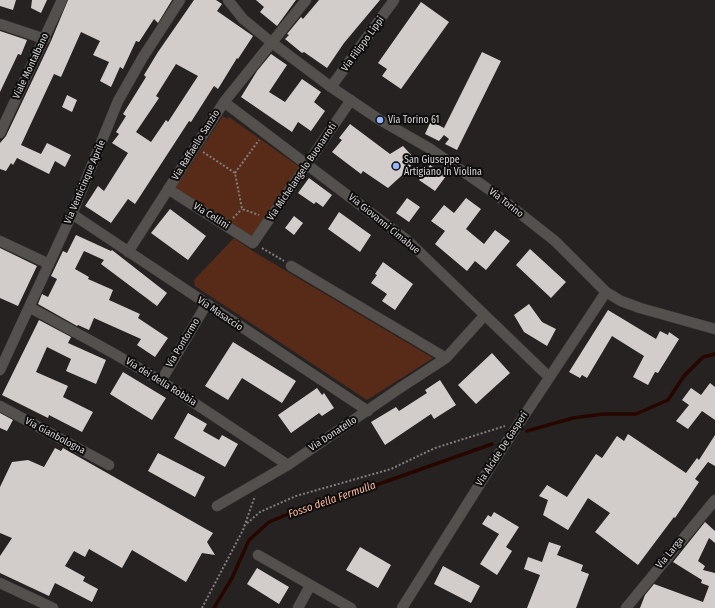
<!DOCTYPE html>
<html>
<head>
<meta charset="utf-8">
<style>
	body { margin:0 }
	canvas { display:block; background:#262221 }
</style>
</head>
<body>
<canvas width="715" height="608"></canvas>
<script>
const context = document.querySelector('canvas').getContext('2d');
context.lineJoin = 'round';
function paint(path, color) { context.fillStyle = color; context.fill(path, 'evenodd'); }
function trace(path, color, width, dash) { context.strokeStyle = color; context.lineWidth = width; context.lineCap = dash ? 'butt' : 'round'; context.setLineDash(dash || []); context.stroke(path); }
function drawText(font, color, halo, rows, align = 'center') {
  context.font = font + ' "Fira Sans Condensed",sans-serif'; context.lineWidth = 4; context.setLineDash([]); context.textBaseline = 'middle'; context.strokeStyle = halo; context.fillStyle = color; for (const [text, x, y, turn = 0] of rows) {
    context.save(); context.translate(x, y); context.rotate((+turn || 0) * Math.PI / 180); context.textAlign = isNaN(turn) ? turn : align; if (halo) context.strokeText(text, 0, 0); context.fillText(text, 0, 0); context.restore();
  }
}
paint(new Path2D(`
	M223,116L227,119L229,117L301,168L252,239L175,188Z
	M234,238L254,252L433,358L367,400L195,286L194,280Z`), '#572b18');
trace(new Path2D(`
	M527,431L573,418L603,414H636L668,400L684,376L703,357L715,354
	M214,608L232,578L249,540L269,522L298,510L345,496L492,444`), '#270600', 3.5);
paint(new Path2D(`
	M0,0H16L13,10L0,6Z
	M32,0H47L41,13L31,8Z
	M68,0H172L158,23L154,19L139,42L136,41L123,69L120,67L111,87L100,81L109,62L93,55L100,41L81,32L61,77L54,74L21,145L41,154L47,143L71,155L65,167L55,161L49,174L17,158L13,165L11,163L6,171L0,169V143L6,136L51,41Z
	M194,0H216L222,4L217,11L253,36L238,59L237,58L218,89L214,86L191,122L189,121L135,204L128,199L111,223L85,206L98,186L104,191L128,153L112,143L119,134L116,132L126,116L123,114L146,77L144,75L158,52ZM176,64L198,76L168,122L166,120L151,142L136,132L159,98L156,96Z
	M256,0H296L277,26L260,12L264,7Z
	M319,0H380L344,43L327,68L304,52L302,53L285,39L289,35L287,34L301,17L303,19Z
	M421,2L449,22L401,89L382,76L387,69L378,63Z
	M0,31L27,40L21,55L18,54L0,92Z
	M482,52L501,61L457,150L445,144L449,139L444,135L439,141L425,134L431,121L444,128Z
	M271,54L287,65L269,92L285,102L302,79L321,92L314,102L325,111L311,131L298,122L292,132L241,97L257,71Z
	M67,95L77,100L72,112L62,107Z
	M350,124L390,154L403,146L413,157L410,168L388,188L363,171L361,174L332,152L342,140L339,138Z
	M430,165L446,176L435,191L419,180Z
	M309,178L332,195L323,207L316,202L314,204L298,193Z
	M407,198L420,207L409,222L396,213Z
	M466,198L481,209L466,229L484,244L495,230L510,241L486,270L475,261L467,271L435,244L445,231L431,221L444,205L454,213Z
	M170,209L206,236L188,260L151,233Z
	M339,212L371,235L360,252L328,229Z
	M294,216L303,223L294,235L285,228Z
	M76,235L111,251L112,250L167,293L157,306L101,264L104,260L84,251L75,269L89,277L88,279L113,290L109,300L140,314L138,318L168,338L155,357L137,345L141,339L94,318L89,330L78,325L77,326L38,304L42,294L48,297L57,279L51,276L63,251L67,253Z
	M0,248L37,266L18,306L0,298Z
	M530,249L566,282L551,298L516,265Z
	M383,262L413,284L395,310L382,301L387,294L371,283L377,275L375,274Z
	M529,304L542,322L556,329L547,346L524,332L514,315Z
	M608,310L656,339L660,331L668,335L669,332L679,339L658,373L655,372L648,385L633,377L644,356L612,336L587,378L582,375L580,378L569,372Z
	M39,320L71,337L68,343L106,360L96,384L66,371L71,359L47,347L36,372L68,386L63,397L93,412L82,432L49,415L48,418L2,395Z
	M233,342L296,381L282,403L242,378L228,400L205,386Z
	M492,353L510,373L476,404L458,385Z
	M123,372L166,398L152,420L110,394Z
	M440,380L456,405L434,419L431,414L385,445L371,422L396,407L399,411L427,393L425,390Z
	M710,383L715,387V420L702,411L688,429L676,421L689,405L682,400L691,388L701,395Z
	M317,388L322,395L324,393L334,408L322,416L319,413L291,433L278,415Z
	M0,413L13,420L7,431L0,428Z
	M188,413L207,424L203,431L219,440L222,435L238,444L225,467L174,438Z
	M628,434L686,473L697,458L699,460L715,435V466L708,462L695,479L699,482L675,518L674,517L638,565L595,532L610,513L588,498L568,530L543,515L548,500L539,496L547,485L567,497L596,454L602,458L617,436L624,441Z
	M55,448L61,451L63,448L213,533L207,542L215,555L202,553L186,582L132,550L122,568L89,549L85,557L74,551L65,566L85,577L83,581L98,589L92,602L55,583L49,596L0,573V556L12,538L0,533V487L12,462L28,460L44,467Z
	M158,453L205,477L195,497L148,471Z
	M494,512L519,527L506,547L512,551L497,575L480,564L499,534L482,524L488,515L491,517Z
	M705,522L715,531V543L709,538L698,561L705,566L703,570L715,573V608H640L645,595L654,584L703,602L709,586L701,583L702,580L673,562Z
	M549,542L561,546L557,555L583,565L581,571L589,574L576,608H527L540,575L524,569L528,557L542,562Z
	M360,547L391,565L378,588L346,570Z
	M443,566L480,586L471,603L434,584Z
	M257,568L289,587L279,604L247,584Z`), '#d2cdca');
const street = new Path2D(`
	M0,24L45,39
	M331,87L394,0
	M224,102L408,241L549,377
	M168,189L253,243L351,100
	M72,214L368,411
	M0,241L49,264
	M128,252L224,102L306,0
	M291,266L446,358
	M29,307L113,353L161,381L288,465
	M0,370L72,214L118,101L143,57L180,0
	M161,381L206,305
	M0,406L109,465
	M217,506L288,465L400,388L446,358L484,316
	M258,555L351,608
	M298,608L310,586
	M626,608L715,500`);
const secondary = new Path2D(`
	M228,0L243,19L271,42L331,87L380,120L429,148L494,193L555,241L606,292L621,301L640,308L715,329
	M0,133L62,0
	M0,583L53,608
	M402,608L498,455L606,292`);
trace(street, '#43403f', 11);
trace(secondary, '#43403f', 11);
trace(new Path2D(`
	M203,152L235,173L242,209L259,215
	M235,173L259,140
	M233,218L242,209
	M262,248L284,261
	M244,526L260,512L296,496L391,469L435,448L505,426
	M202,608L243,530L255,496`), '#807d7c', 2, [2, 2]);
trace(street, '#54504e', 10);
trace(secondary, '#54504e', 10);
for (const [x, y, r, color] of [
	[380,120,4,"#96b6fd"],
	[396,166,4,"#96b6fd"]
]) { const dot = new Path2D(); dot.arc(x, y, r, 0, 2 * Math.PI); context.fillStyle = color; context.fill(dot); trace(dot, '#0e0c0c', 1.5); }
drawText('10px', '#d6d4d3', '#0e0c0c', [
	["Via Filippo Lippi",363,44,-54],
	["Viale Montalbano",31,66,-65],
	["Via Raffaello Sanzio",196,145,-58],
	["Via Michelangelo Buonarroti",302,172,-56],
	["Via Venticinque Aprile",85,182,-67],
	["Via Torino",506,203,38],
	["Via Cellini",211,216,32],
	["Via Giovanni Cimabue",384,224,39],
	["Via Masaccio",220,314,34],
	["Via Pontormo",183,343,-59],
	["Via dei della Robbia",161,382,32],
	["Via Donatello",333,434,-33],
	["Via Gianbologna",55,436,28],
	["Via Alcide De Gasperi",502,449,-57],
	["Via Larga",670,553,-51]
]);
drawText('10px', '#d6d4d3', '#0e0c0c', [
	["Via Torino 61",388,120],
	["San Giuseppe",404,160],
	["Artigiano In Violina",404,172]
], 'left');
drawText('italic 11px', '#f9b79d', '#0e0c0c', [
	["Fosso della Fermulla",332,500,-19]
]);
</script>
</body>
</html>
